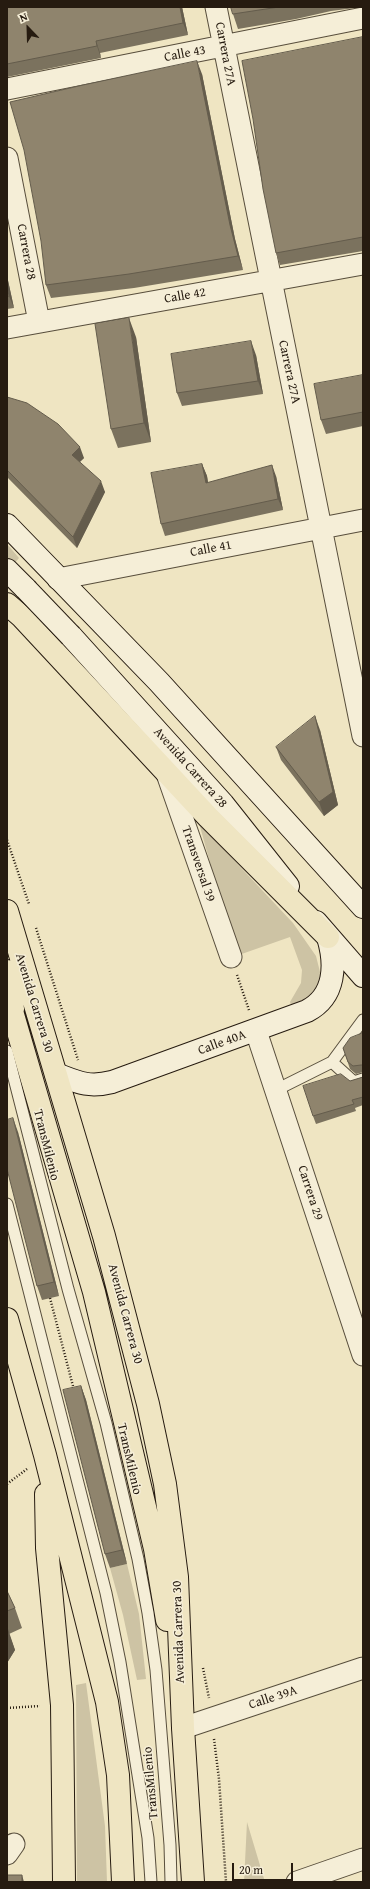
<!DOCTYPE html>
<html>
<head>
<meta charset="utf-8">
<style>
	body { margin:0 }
	#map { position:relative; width:370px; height:1889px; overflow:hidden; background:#efe5c2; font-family:"Gentium Book Plus",serif }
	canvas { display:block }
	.frame { position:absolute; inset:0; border:8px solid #261b10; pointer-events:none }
	.north { position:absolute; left:8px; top:8px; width:40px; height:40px; -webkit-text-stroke:3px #f5eed7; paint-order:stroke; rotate:337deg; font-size:11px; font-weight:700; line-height:16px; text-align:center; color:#261b10 }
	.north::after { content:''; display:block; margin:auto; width:14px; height:18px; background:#261b10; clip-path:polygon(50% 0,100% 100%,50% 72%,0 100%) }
	.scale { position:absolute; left:232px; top:1863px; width:61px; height:18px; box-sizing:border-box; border:2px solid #261b10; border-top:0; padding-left:5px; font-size:12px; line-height:14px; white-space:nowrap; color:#261b10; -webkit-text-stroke:3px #f5eed7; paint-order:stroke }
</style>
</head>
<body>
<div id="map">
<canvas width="370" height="1889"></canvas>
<div class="frame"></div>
<div class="north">N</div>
<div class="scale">20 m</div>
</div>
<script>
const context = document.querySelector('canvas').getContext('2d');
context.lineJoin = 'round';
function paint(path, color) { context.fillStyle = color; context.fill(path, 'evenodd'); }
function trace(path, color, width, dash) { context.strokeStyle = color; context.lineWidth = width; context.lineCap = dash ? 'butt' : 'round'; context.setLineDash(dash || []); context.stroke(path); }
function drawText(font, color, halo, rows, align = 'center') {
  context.font = font + ' "Gentium Book Plus",serif'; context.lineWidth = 3; context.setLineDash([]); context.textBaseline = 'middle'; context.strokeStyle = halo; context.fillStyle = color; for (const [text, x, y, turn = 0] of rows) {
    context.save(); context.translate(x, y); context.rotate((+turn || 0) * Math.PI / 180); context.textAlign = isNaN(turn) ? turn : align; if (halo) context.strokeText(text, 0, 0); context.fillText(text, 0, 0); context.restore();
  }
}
paint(new Path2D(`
	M7,544L19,558L7,572Z
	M199,823L293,923L316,956L322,980L312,999L293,1011L290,1002L301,983L302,970L290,937L236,956Z
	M127,1564L139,1614L146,1679L137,1680L123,1615L110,1568Z
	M86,1683L105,1826L107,1882H77L76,1685Z
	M247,1822L265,1882H244Z`), '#cdc3a4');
const lane = new Path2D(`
	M363,1020L332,1062L354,1082L363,1079
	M7,1051L68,1289L106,1423L138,1559L148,1613L156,1670L170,1845L171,1882
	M276,1090L332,1062
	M7,1204L106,1593L120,1662L148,1838L151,1882`);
const street = new Path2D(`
	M216,7L363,736
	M7,89L363,18
	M7,158L39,322
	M7,328L363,264
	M58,579L363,520
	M166,771L231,957
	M256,1031L363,1355
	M183,1728L363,1668
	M7,1854L14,1844
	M297,1882L363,1859`);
const secondary = new Path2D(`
	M7,525L159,682L363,907
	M7,570L26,589
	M71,636L223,804L288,886
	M316,922L363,976
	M56,1074C77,1082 88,1088 112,1082L307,1011C336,996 336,964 328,937`);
const highway = new Path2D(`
	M7,604L22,617L208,817L328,937
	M7,911L104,1236L148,1404L165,1484L177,1577L183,1728L193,1882
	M7,971L13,1009
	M7,994L94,1292L155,1549L167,1620
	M7,1319L45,1455L107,1702L118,1775L123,1882
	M46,1494L47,1548L62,1705L64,1882`);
trace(lane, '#584e3c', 13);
trace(street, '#584e3c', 23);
trace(secondary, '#261b10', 24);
trace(highway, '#261b10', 24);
trace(new Path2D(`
	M7,840L29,904
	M36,928L78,1060
	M237,975L249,1010
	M50,1298L74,1390
	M7,1484L27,1469
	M203,1668L209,1698
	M7,1708L40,1706
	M214,1739L219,1779L226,1882`), '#261b10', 2.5, [1, 2]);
trace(lane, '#f5eed7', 11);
trace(street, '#f5eed7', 21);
trace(secondary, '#f5eed7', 22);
trace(highway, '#efe5c2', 22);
const secondaryBridge = new Path2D(`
	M26,589L71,636`);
trace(secondaryBridge, '#261b10', 24, []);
trace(secondaryBridge, '#f5eed7', 22);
paint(new Path2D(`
	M7,7H182L188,35L100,53L101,58L7,77Z
	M231,7H363L331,11L296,19L238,29L233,14Z
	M363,37V251L280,265L276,253Z
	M202,74L235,239L243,270L134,288L51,298L46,285Z
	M7,276L14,308L7,309Z
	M136,337L151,442L118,448L111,429Z
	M256,355L263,394L182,406L177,393Z
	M363,375V426L326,434L321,420Z
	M7,397L84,458L80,462L105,492L77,548L7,477Z
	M202,464L207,476L208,483L276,476L283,510L165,536L161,524Z
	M320,730L338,805L324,816L281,760L276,747Z
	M363,1033V1072L356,1074L350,1069L343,1048Z
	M363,1077V1105L355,1108L356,1111L316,1124L313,1116L350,1081Z
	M18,1132L59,1296L42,1300L37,1286Z
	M81,1386L86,1400L127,1564L110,1568L105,1554Z
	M7,1591L15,1608L22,1628L9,1634L15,1650L7,1663Z`), '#7b725e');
paint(new Path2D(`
	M180,7H182L188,35L183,23Z
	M96,41L100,53L101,58L97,46Z
	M197,61L202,74L235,239L243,270L238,256L230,225Z
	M7,276L14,308L9,296L7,285Z
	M129,318L136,337L151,442L144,423Z
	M251,341L256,355L263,394L258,381Z
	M80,447L84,458L75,466L72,455Z
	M202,464L207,476L210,495L206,483Z
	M272,465L276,476L283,510L278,499Z
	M101,481L105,492L77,548L73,537Z
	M315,716L320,730L338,805L324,816L319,802Z
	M13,1118L18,1132L59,1296L54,1282Z
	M81,1386L86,1400L127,1564L122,1550Z
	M8,1629L15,1650L7,1663V1630Z
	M22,1875L24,1882H22Z`), '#645c4c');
const building = new Path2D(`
	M7,7H180L183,23L96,41L97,46L7,64Z
	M231,7H279L233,14Z
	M363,37V237L276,253L263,189L253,119L242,61Z
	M197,61L230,225L238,256L129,274L46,285L41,241L24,150L10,102L83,85Z
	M7,285L9,296L7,297Z
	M129,318L144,423L111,429L95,324Z
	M251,341L258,381L177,393L171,354Z
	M363,375V412L321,420L314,384Z
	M7,397L27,403L58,424L80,447L72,455L101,481L73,537L7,470Z
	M202,464L206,483L272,465L278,499L161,524L151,473Z
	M315,716L333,792L319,802L276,747Z
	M363,1033V1065H361L353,1066L348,1062L343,1048L350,1038Z
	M341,1074L350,1081L363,1077V1097L352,1100L354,1104L313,1116L303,1086Z
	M13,1118L54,1282L37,1286L7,1169V1120Z
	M81,1386L122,1550L105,1554L63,1390Z
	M7,1591L15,1608L7,1611Z
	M7,1875H22V1882H7Z`);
paint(building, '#8f846d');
trace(building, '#645c4c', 1);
drawText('13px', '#261b10', '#f5eed7', [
	["Calle 43",185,54,-11],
	["Carrera 27A",225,54,79],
	["Carrera 28",26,252,79],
	["Calle 42",185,296,-10],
	["Carrera 27A",289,372,78],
	["Calle 41",211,549,-11],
	["Avenida Carrera 28",190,768,48],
	["Transversal 39",198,864,71],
	["Avenida Carrera 30",34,1003,73],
	["Calle 40A",222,1043,-20],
	["TransMilenio",46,1145,76],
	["Carrera 29",310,1193,72],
	["Avenida Carrera 30",125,1314,75],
	["TransMilenio",129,1459,77],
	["Avenida Carrera 30",179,1632,-92],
	["Calle 39A",273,1698,-18],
	["TransMilenio",151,1783,-95]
]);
</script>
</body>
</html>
